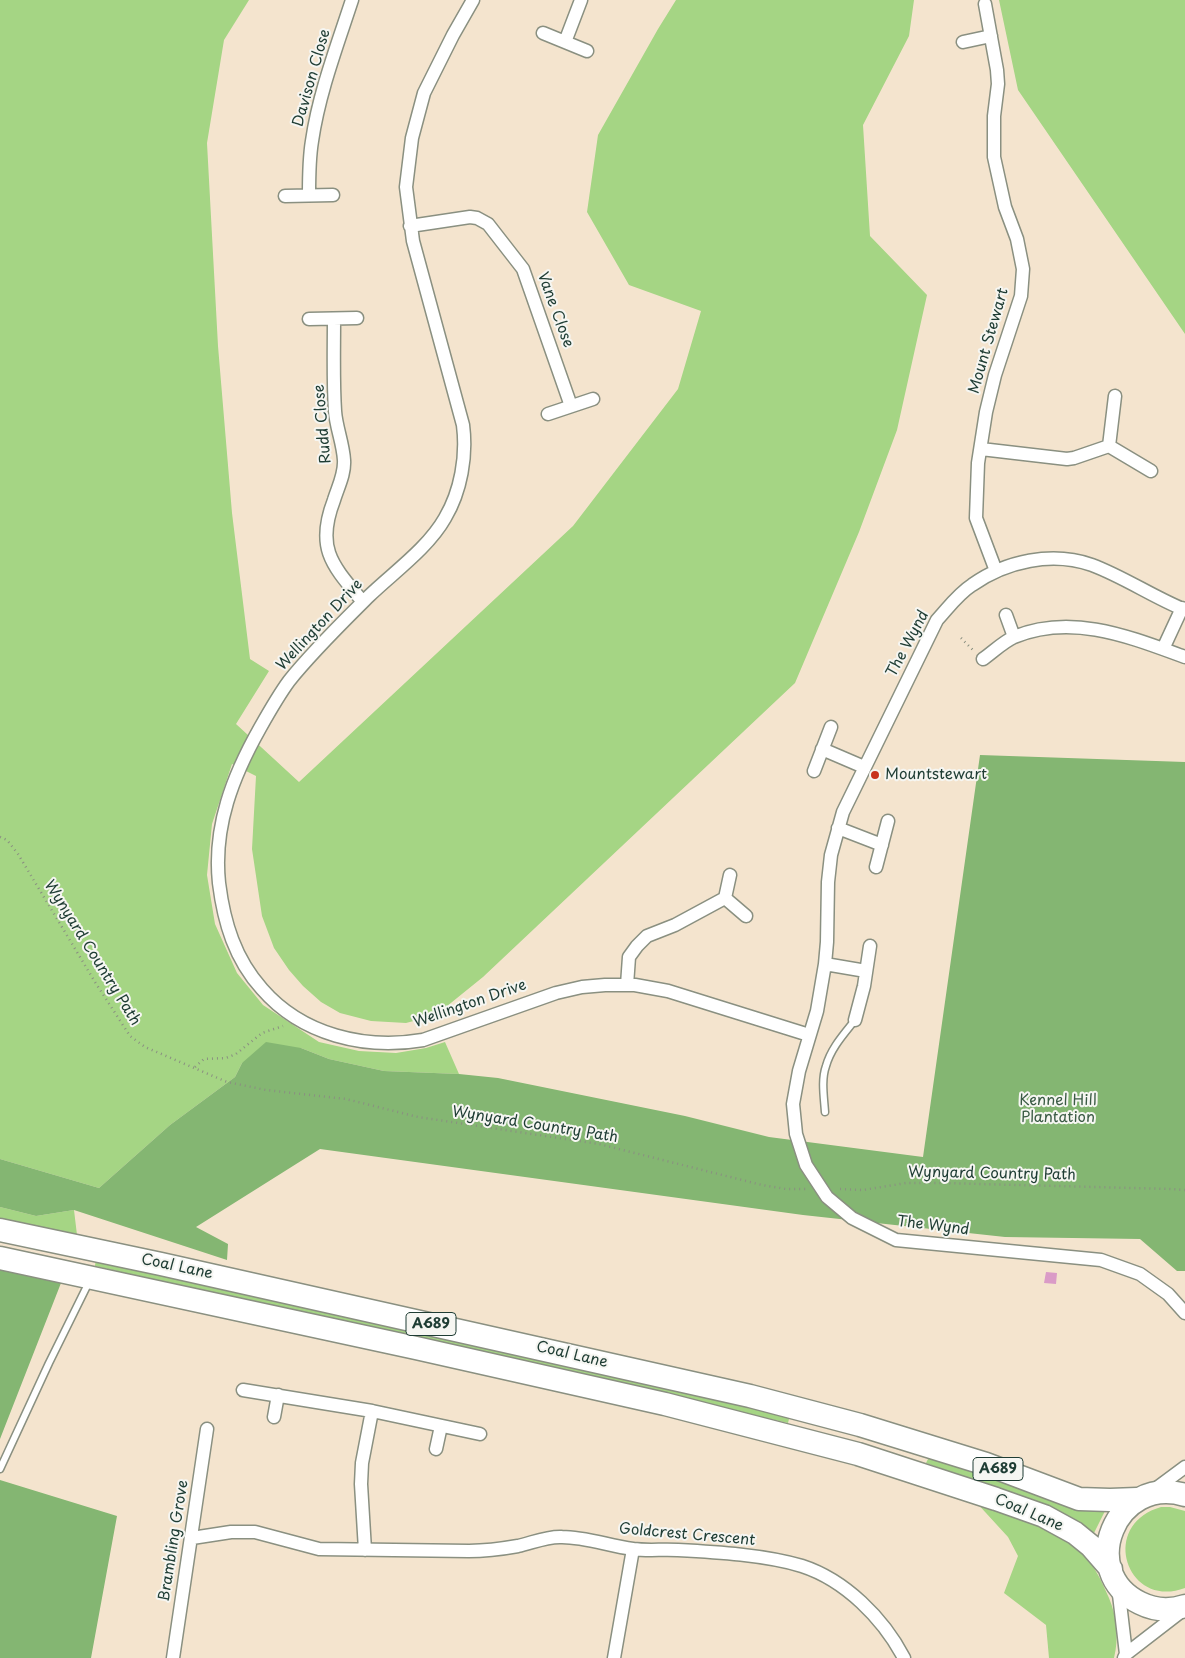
<!DOCTYPE html>
<html>
<head>
<meta charset="utf-8">
<style>
	body { margin:0 }
	canvas { display:block; background:#f4e4ce }
</style>
</head>
<body>
<canvas width="1185" height="1658"></canvas>
<script>
const context = document.querySelector('canvas').getContext('2d');
context.lineJoin = 'round';
function paint(path, color) { context.fillStyle = color; context.fill(path, 'evenodd'); }
function trace(path, color, width, dash) { context.strokeStyle = color; context.lineWidth = width; context.lineCap = dash ? 'butt' : 'round'; context.setLineDash(dash || []); context.stroke(path); }
function drawText(font, color, halo, rows, align = 'center') {
  context.font = font + ' "Playpen Sans",sans-serif'; context.lineWidth = 4; context.setLineDash([]); context.textBaseline = 'middle'; context.strokeStyle = halo; context.fillStyle = color; for (const [text, x, y, turn = 0] of rows) {
    context.save(); context.translate(x, y); context.rotate((+turn || 0) * Math.PI / 180); context.textAlign = isNaN(turn) ? turn : align; if (halo) context.strokeText(text, 0, 0); context.fillText(text, 0, 0); context.restore();
  }
}
paint(new Path2D(`
	M0,0H249L224,40L207,143L218,346L232,513L250,659L269,671L236,724L299,782L573,526L678,389L701,311L629,285L587,212L598,135L658,29L676,0H914L909,36L863,125L870,236L927,295L897,430L859,532L795,683L483,977L436,1015L406,1023L371,1021L340,1013L321,1002L303,986L289,970L274,948L262,916L252,849L256,776L232,764L212,824L207,875L215,924L237,973L263,1005L319,1042L359,1051L396,1053L426,1048L445,1042L459,1074L384,1071L329,1059L301,1048L242,1063L235,1077L170,1125L99,1188L0,1159Z
	M999,0H1185V334L1018,90Z
	M0,1207L36,1216L74,1210L77,1235L0,1218Z
	M96,1257L790,1415L788,1423L95,1266Z
	M930,1455L1105,1511L1094,1533L1069,1516L926,1463Z
	M975,1501C1009,1515 1055,1526 1081,1552C1094,1564 1102,1582 1109,1598C1117,1617 1119,1638 1114,1658H1049L1046,1625L1004,1593L1018,1556L1008,1537Z
	M1161,1507H1170L1185,1511V1588C1127,1610 1098,1525 1161,1507Z`), '#a5d584');
paint(new Path2D(`
	M980,755L1185,762V1271H1177L1140,1239L1005,1237L803,1215L320,1149L196,1227L228,1244L227,1260L74,1210L36,1216L0,1207V1159L99,1188L170,1125L235,1077L242,1063L266,1042L301,1048L329,1059L384,1071L459,1074L498,1078L685,1116L769,1137L923,1157Z
	M0,1269L61,1283L0,1439Z
	M0,1480L117,1516L91,1658H0Z`), '#84b672');
paint(new Path2D(`
	M1046,1272L1057,1273L1056,1284L1044,1283Z`), '#da9bc7');
const lane = new Path2D(`
	M825,1112C824,1097 821,1080 826,1066C831,1048 844,1034 855,1020
	M0,1469L49,1363L89,1282`);
const street = new Path2D(`
	M473,0L453,35L424,93L412,138L406,187L413,241L463,425C467,456 461,491 445,518C428,548 394,572 369,596C342,623 313,651 289,681C278,696 269,712 260,728C233,776 213,826 219,883C224,923 235,959 262,989C302,1035 365,1050 423,1040L556,993L582,987L605,985H635L668,991L809,1035
	M985,4L997,70L998,84L994,116V157L1005,207L1017,239L1023,269L1021,296L995,375L986,412L978,463L976,518L996,571
	M543,33L587,51
	M565,42L581,0
	M963,42L991,36
	M309,195C309,177 309,159 312,141C319,93 337,46 352,0
	M285,196L333,195
	M410,226L470,217L477,218L488,224L523,269L571,406
	M309,319L357,318
	M334,319C334,349 333,380 335,411C336,427 343,443 344,460C345,474 338,487 334,500C315,549 333,566 363,602
	M548,414L593,399
	M1109,446L1115,396
	M981,449L1067,459L1074,458L1109,446L1151,471
	M1185,610C1153,597 1124,577 1092,565C1052,551 1006,561 972,585C958,594 948,608 937,620L843,812L831,855L828,882L827,942L825,964L817,1011L799,1071L793,1104L796,1134L806,1165L827,1197L852,1218L896,1240L1101,1260L1140,1274L1168,1294L1185,1313
	M1006,615L1014,637
	M1163,649L1182,608
	M983,659C993,652 1003,642 1014,637C1072,613 1130,637 1185,657
	M822,749L864,767
	M814,771L831,727
	M838,828L882,845
	M876,867L888,821
	M730,875L725,898L746,916
	M825,964L866,971
	M627,985L629,957L637,946L647,936L675,925L725,898
	M855,1020L864,986L870,946
	M243,1390L372,1411L480,1434
	M274,1417L278,1395
	M436,1449L441,1426
	M1154,1490L1185,1467
	M192,1538L231,1532H255L319,1549L469,1551C485,1551 501,1549 518,1546C532,1543 547,1536 562,1537C586,1537 609,1546 633,1549C648,1551 663,1549 678,1550C716,1552 766,1555 802,1566C845,1580 883,1618 904,1658
	M365,1550L361,1484L362,1463L372,1411
	M1118,1586L1126,1654L1124,1658
	M1126,1654L1183,1610
	M173,1658L207,1429
	M614,1658L633,1549`);
const highway = new Path2D(`
	M0,1230L161,1264L750,1396L860,1425L986,1464L1079,1499L1110,1500L1137,1499
	M0,1258L416,1348L665,1404L858,1454L996,1499L1044,1516L1075,1533L1091,1546L1111,1569
	M1185,1495C1116,1474 1076,1572 1140,1603C1154,1610 1170,1611 1185,1606`);
trace(lane, '#8a9081', 9);
trace(street, '#8a9081', 15);
trace(highway, '#8a9081', 25);
trace(new Path2D(`
	M961,638L973,650
	M0,837L7,840L18,854L95,982L130,1036L145,1047L227,1082L266,1090L346,1099L418,1117L599,1144L762,1185L786,1189H807
	M195,1067L204,1059L226,1058L236,1054L262,1033L283,1026
	M840,1189L863,1190L906,1183H942L1171,1189L1185,1190`), '#8a9081', 2.5, [1, 4]);
trace(lane, '#fff', 6);
trace(street, '#fff', 12);
trace(highway, '#fff', 22);
for (const [x, y, r, color] of [
	[875,775,5,"#c8321e"]
]) { const dot = new Path2D(); dot.arc(x, y, r, 0, 2 * Math.PI); context.fillStyle = color; context.fill(dot); trace(dot, '#f6f6f2', 2); }
for (const [x, y, w] of [
	[431,1324,50],
	[998,1469,50]
]) { const box = new Path2D(); box.roundRect(x - w / 2, y - 11.5, w, 23, 4); context.fillStyle = '#f6f6f2'; context.fill(box); trace(box, '#1f3d34', 1); }
drawText('bold 14px', '#1f3d34', null, [
	["A689",431,1324],
	["A689",998,1469]
]);
drawText('15px', '#1f3d34', '#f6f6f2', [
	["Davison Close",312,78,-74],
	["Vane Close",555,310,70],
	["Mount Stewart",989,341,-74],
	["Rudd Close",323,424,-95],
	["Wellington Drive",320,625,-47],
	["The Wynd",908,644,-62],
	["Wynyard Country Path",92,953,58],
	["Wellington Drive",470,1004,-19],
	["Wynyard Country Path",535,1125,9],
	["Wynyard Country Path",992,1174,1],
	["The Wynd",933,1226,7],
	["Coal Lane",177,1267,12],
	["Coal Lane",572,1355,13],
	["Coal Lane",1029,1513,23],
	["Goldcrest Crescent",687,1535,5],
	["Brambling Grove",174,1541,-81]
]);
drawText('15px', '#1f3d34', '#f6f6f2', [
	["Mountstewart",885,775]
], 'left');
drawText('15px', '#3a5b44', '#f6f6f2', [
	["Kennel Hill",1058,1101],
	["Plantation",1058,1118]
]);
</script>
</body>
</html>
